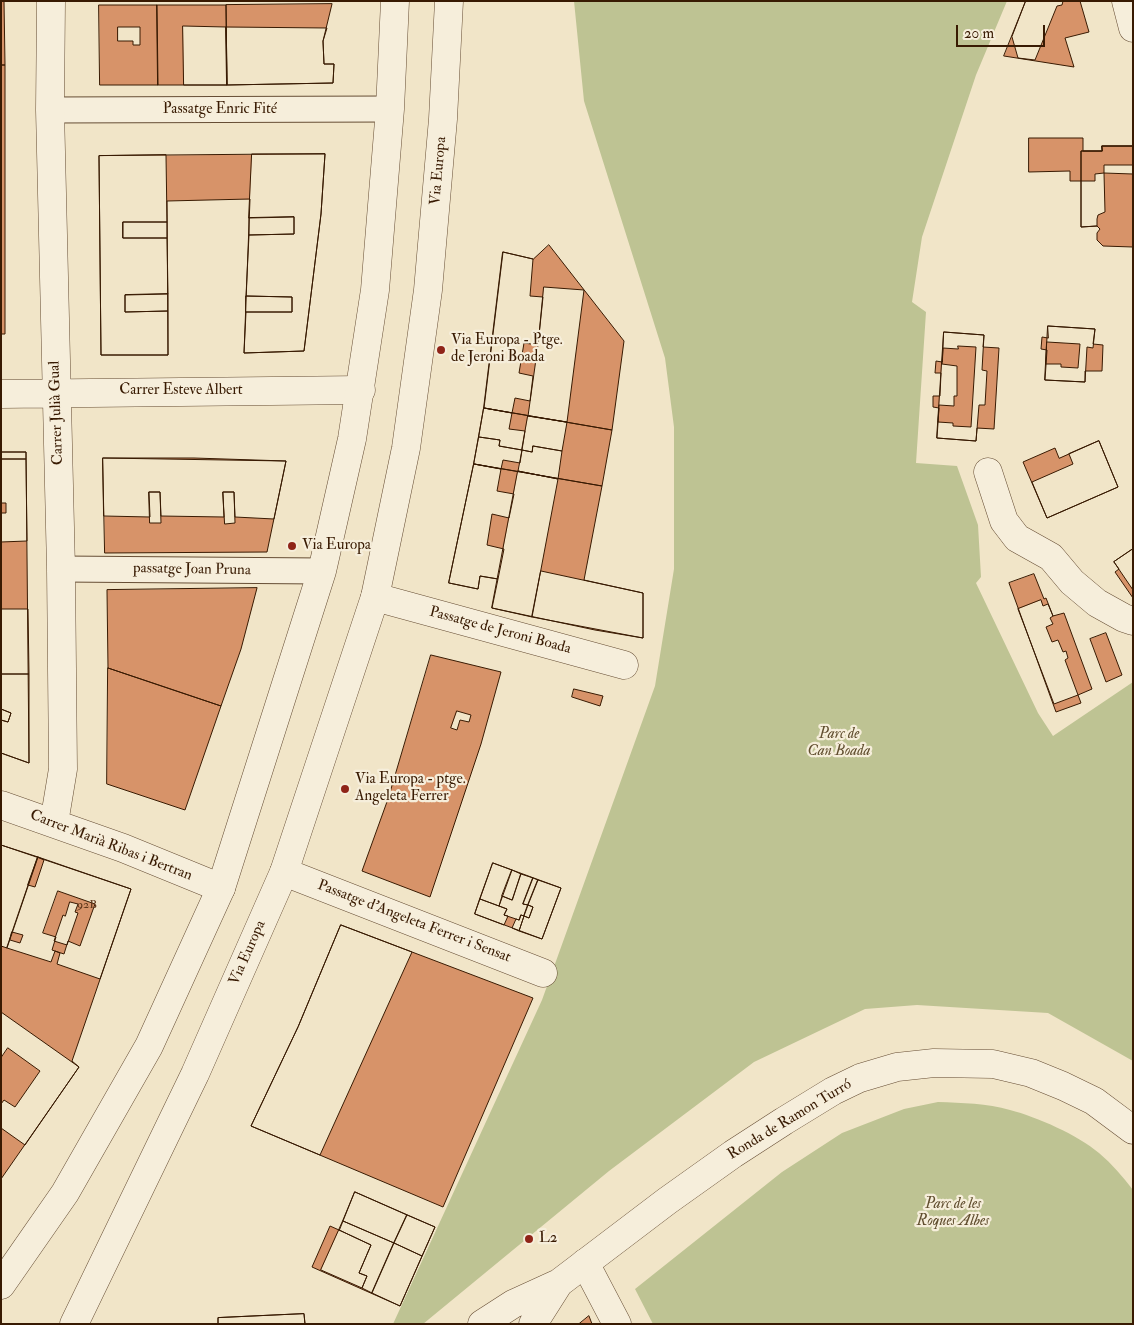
<!DOCTYPE html>
<html>
<head>
<meta charset="utf-8">
<style>
	body { margin:0 }
	#map { position:relative; width:1134px; height:1325px; overflow:hidden; background:#f1e5c8; font-family:"IM FELL Double Pica",serif }
	canvas { display:block }
	.frame { position:absolute; inset:0; border:2px solid #381a02; pointer-events:none }
	.scale { position:absolute; left:956px; top:25px; width:89px; height:22px; box-sizing:border-box; border:2px solid #381a02; border-top:0; padding-left:6px; font-size:15px; line-height:18px; white-space:nowrap; color:#381a02; -webkit-text-stroke:4px #f6eedb; paint-order:stroke }
</style>
</head>
<body>
<div id="map">
<canvas width="1134" height="1325"></canvas>
<div class="frame"></div>
<div class="scale">20 m</div>
</div>
<script>
const context = document.querySelector('canvas').getContext('2d');
context.lineJoin = 'round';
function paint(path, color) { context.fillStyle = color; context.fill(path, 'evenodd'); }
function trace(path, color, width, dash) { context.strokeStyle = color; context.lineWidth = width; context.lineCap = dash ? 'butt' : 'round'; context.setLineDash(dash || []); context.stroke(path); }
function drawText(font, color, halo, rows, align = 'center') {
  context.font = font + ' "IM FELL Double Pica",serif'; context.lineWidth = 4.5; context.setLineDash([]); context.textBaseline = 'middle'; context.strokeStyle = halo; context.fillStyle = color; for (const [text, x, y, turn = 0] of rows) {
    context.save(); context.translate(x, y); context.rotate((+turn || 0) * Math.PI / 180); context.textAlign = isNaN(turn) ? turn : align; if (halo) context.strokeText(text, 0, 0); context.fillText(text, 0, 0); context.restore();
  }
}
paint(new Path2D(`
	M574,1H1007L976,75L922,237L912,302L926,312L916,463L957,466L978,525L981,577L976,583L1038,713L1053,736L1133,682V1061L1048,1013L917,1005L865,1009L754,1062L609,1171L423,1324H393L542,1000L655,686L674,569V427L665,358L584,101Z
	M938,1102C962,1103 987,1103 1010,1110C1037,1117 1078,1135 1099,1153C1112,1164 1123,1177 1133,1190V1324H653L635,1289L782,1172L842,1133L904,1109Z`), '#bec393');
const building = new Path2D(`
	M1,1H4L5,65H1Z
	M1026,1H1063L1062,5L1057,6L1035,60L1018,58L1012,37Z
	M1026,1H1080L1089,32L1065,38L1074,67L1004,56Z
	M332,4L323,41L324,64H334L333,83L227,85L226,5Z
	M99,5H157L158,85H100Z
	M157,5H226L227,85H158Z
	M183,26L226,27L227,85H184Z
	M118,27H140V45H133V41H118Z
	M226,27L327,28L323,41L324,64H334L333,83L227,85Z
	M1,65H5V334H1Z
	M1029,138H1083V151H1102V146H1133V247L1103,246L1097,240V233L1100,229L1097,226L1081,227V181H1070V171L1029,172Z
	M1102,146H1133V165H1104V173L1095,174V181H1081V151H1102Z
	M1102,146H1133V174L1104,173L1105,212L1098,215L1097,219V226L1081,227V151H1102Z
	M252,154H325L321,214L304,351L244,353L246,312H292V297L246,296L249,235L294,234V217L249,218Z
	M325,154L321,214L304,351L244,353L250,199L167,201L168,355H101L99,156Z
	M166,155L167,222H123V238H167L168,294L125,295V312L168,311V355H101L99,156Z
	M294,217V234L249,235V218Z
	M123,222H167V238H123Z
	M549,245L624,341L612,430L484,408L503,252L533,259Z
	M503,252L533,259L530,296L543,297L538,345L524,343L519,373L533,376L530,401L515,398L512,413L484,408Z
	M544,287L584,290L567,422L528,416L538,345Z
	M168,294V311L125,312V295Z
	M246,296L292,297V312H246Z
	M1048,326L1095,329L1093,348L1087,347L1085,382L1045,380Z
	M1048,326L1095,329L1093,344L1103,345L1102,371H1085V382L1045,380L1047,350L1041,349L1042,337L1048,338Z
	M944,332L984,335L982,370L987,371L985,405H979L976,441L937,438Z
	M944,332L984,335L983,347L999,348L994,429L977,428L976,441L937,438L939,408L933,407V396H940L941,373H935L936,361L942,362Z
	M1047,342L1080,344L1078,368L1061,367V364H1046Z
	M958,346L976,347L971,427L953,426V423L938,422L939,405L954,406V396H957V366L942,364L943,348L958,349Z
	M484,408L512,413L509,429L525,431L522,450L499,446L500,440L479,437Z
	M484,408L612,430L602,486L474,464Z
	M528,416L567,422L562,451L533,446L532,452L522,450Z
	M479,437L500,440L499,446L522,450L520,463L503,460L501,469L474,464Z
	M1099,441L1118,487L1047,518L1032,482L1073,464L1069,454Z
	M1099,441L1118,487L1047,518L1023,462L1055,448L1059,458Z
	M533,446L562,451L558,479L518,471L522,450L532,452Z
	M1,452H26L29,763L1,753Z
	M1,452H26V459H1Z
	M103,458L286,461L267,552L105,553Z
	M103,458H194L286,461L274,519L235,517L234,492H223L224,517L161,516L160,492H149L150,517L104,516Z
	M1,459H26L27,541L1,542Z
	M474,464L501,469L497,491L514,494L509,518L492,514L487,545L504,549L498,579L480,576L478,589L449,583Z
	M474,464L602,486L584,580L643,593V638L595,630L492,608L498,579L480,576L478,589L449,583Z
	M518,471L558,479L532,617L492,608Z
	M149,492H160L161,523H150Z
	M223,492H234L235,523L225,524Z
	M1,503H6V513H1Z
	M1133,549V590L1114,562Z
	M1133,549V598L1115,572L1119,569L1114,562Z
	M541,571L643,593V638L532,617Z
	M1034,574L1044,599L1046,598L1053,616L1064,613L1092,689L1078,695L1081,703L1056,712L1009,583Z
	M257,588L241,649L221,706L108,668L107,590Z
	M1041,600L1043,606L1048,604L1053,616L1050,618L1053,624L1046,627L1052,642L1058,640L1063,652L1066,651L1068,658L1065,660L1078,695L1054,704L1018,609Z
	M1,609H28L29,674H1Z
	M1106,633L1122,675L1106,682L1090,639Z
	M431,655L501,672L481,744L430,897L362,871L388,799Z
	M108,668L221,706L185,810L107,784Z
	M1,674H29V763L1,753V720L8,722L11,713L1,709Z
	M574,689L603,696L600,706L572,697Z
	M1,709L11,713L8,722L1,720Z
	M457,711L471,715L469,722L460,720L457,730L451,728Z
	M1,845L38,857L7,948L1,946Z
	M1,845L131,889L72,1061L79,1067L1,1179Z
	M38,857L44,860L35,887L28,885Z
	M38,857L131,889L100,979L57,964L60,953L55,951L51,962L7,948Z
	M493,863L561,888L542,939L475,914Z
	M493,863L512,870L499,906L480,899Z
	M512,870L521,874L512,900L502,896Z
	M521,874L533,878L523,904L528,905L524,916L521,915L519,920L504,915L507,909L499,906L502,896L512,900Z
	M533,878L538,880L528,905L523,904Z
	M538,880L561,888L542,939L519,931L524,916L529,918L533,907L528,905Z
	M58,891L95,904L80,946L68,941L64,954L52,950L56,937L43,933Z
	M480,899L507,909L504,915L508,916L504,925L475,914Z
	M70,902L78,904L75,912L78,913L67,945L54,941L63,915L65,916Z
	M528,905L533,907L529,918L524,916Z
	M521,915L524,916L519,931L512,928L516,919L519,920Z
	M341,925L533,998L443,1207L251,1126L298,1027Z
	M341,925L412,952L320,1155L251,1126L298,1027Z
	M12,932L23,935L20,943L10,940Z
	M1,1012L79,1067L25,1145L1,1128Z
	M8,1048L40,1071L15,1107L4,1100L1,1104V1058Z
	M355,1192L407,1215L394,1243L343,1221Z
	M355,1192L435,1227L400,1306L312,1267L330,1226L339,1230Z
	M407,1215L435,1227L422,1256L394,1243Z
	M343,1221L394,1243L372,1293L362,1288L367,1276L359,1273L371,1245L339,1230Z
	M339,1230L371,1245L359,1273L367,1276L362,1288L321,1270Z
	M394,1243L422,1256L400,1306L372,1293Z
	M304,1314L305,1324H218V1318Z
	M304,1314L305,1324H218V1318Z
	M589,1316L592,1324H579Z`);
paint(building, '#d79369');
trace(building, '#381a02', 1);
const pedestrian = new Path2D(`
	M50,110L390,109
	M61,569L322,571`);
const minor = new Path2D(`
	M51,1L50,110L61,569L63,769L54,823
	M1126,1L1133,28
	M1,394L361,390
	M988,472L1004,521L1017,538L1051,557L1072,582L1097,603L1124,618L1133,621
	M375,597L624,665
	M1,805L123,848L221,888
	M284,872L543,973
	M585,1263L617,1324`);
const tertiary = new Path2D(`
	M1,1285L65,1193L149,1046L221,888L322,571L352,439L375,290L390,109L395,1
	M74,1324L195,1074L284,872L375,597L406,448L428,290L443,119L449,1
	M482,1324L513,1304L559,1283L667,1201L733,1154L784,1121L833,1091L860,1078L897,1067L934,1063L993,1064L1031,1073L1063,1086L1094,1101L1133,1130
	M533,1324L559,1283`);
trace(pedestrian, '#664d34', 27);
trace(minor, '#664d34', 29);
trace(tertiary, '#664d34', 29);
trace(pedestrian, '#f6eedb', 25);
trace(minor, '#f6eedb', 28);
trace(tertiary, '#f6eedb', 28);
for (const [x, y, r, color] of [
	[441,350,5,"#8f2418"],
	[292,546,5,"#8f2418"],
	[345,789,5,"#8f2418"],
	[529,1239,5,"#8f2418"]
]) { const dot = new Path2D(); dot.arc(x, y, r, 0, 2 * Math.PI); context.fillStyle = color; context.fill(dot); trace(dot, '#f6eedb', 2); }
drawText('12px', '#60381c', null, [
	["92B",87,905]
]);
drawText('15px', '#381a02', '#f6eedb', [
	["Passatge Enric Fité",220,110],
	["Via Europa",439,171,-85],
	["Carrer Esteve Albert",181,391],
	["Carrer Julià Gual",57,413,-92],
	["passatge Joan Pruna",192,570,1],
	["Passatge de Jeroni Boada",500,631,15],
	["Carrer Marià Ribas i Bertran",111,846,21],
	["Passatge d'Angeleta Ferrer i Sensat",414,922,21],
	["Via Europa",248,953,-66],
	["Ronda de Ramon Turró",790,1120,-31]
]);
drawText('15px', '#381a02', '#f6eedb', [
	["Via Europa - Ptge.",451,341],
	["de Jeroni Boada",451,358],
	["Via Europa",302,546],
	["Via Europa - ptge.",355,780],
	["Angeleta Ferrer",355,797],
	["L2",539,1239]
], 'left');
drawText('italic 15px', '#604d2e', '#f6eedb', [
	["Parc de",839,735],
	["Can Boada",839,752],
	["Parc de les",953,1205],
	["Roques Albes",953,1222]
]);
</script>
</body>
</html>
